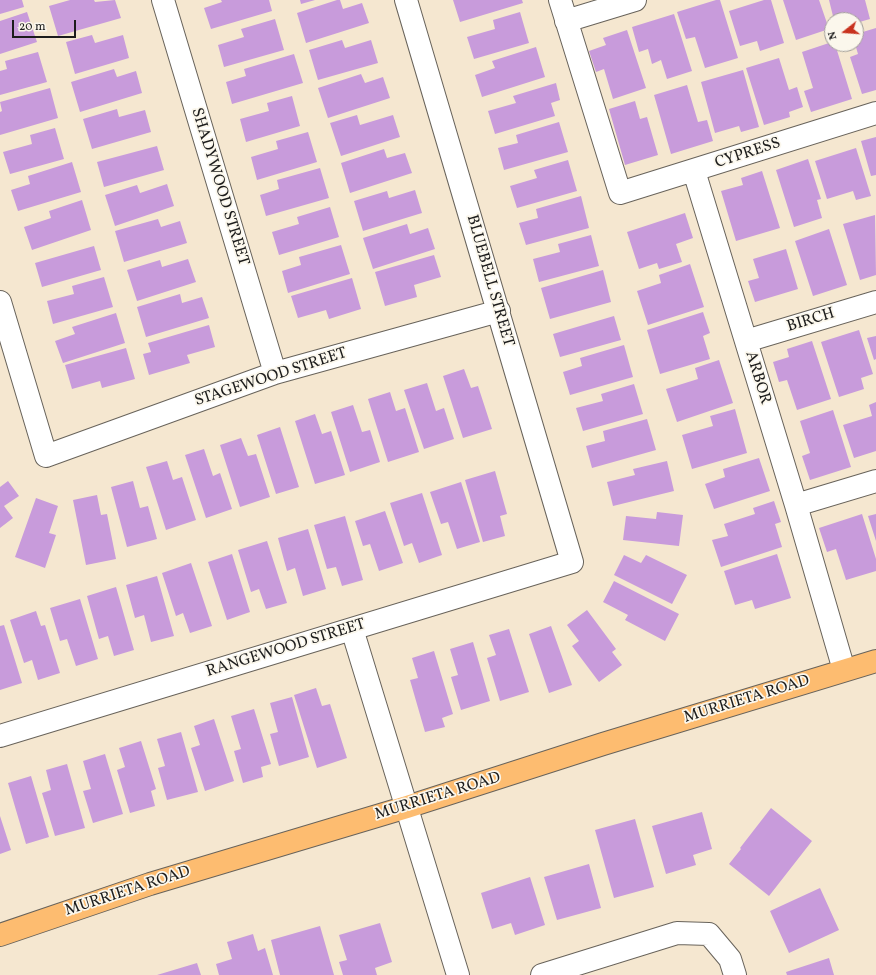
<!DOCTYPE html>
<html>
<head>
<meta charset="utf-8">
<style>
	body { margin:0 }
	#map { position:relative; width:876px; height:975px; overflow:hidden; background:#f5e7d0; font-family:Vollkorn,serif }
	canvas { display:block }
	.north { position:absolute; left:824px; top:12px; width:40px; height:40px; box-sizing:border-box; background:#fbf7ec; border:1px solid #a29f99; border-radius:50%; rotate:253deg; font-size:11px; font-weight:700; line-height:16px; text-align:center; color:#1c1c1c }
	.north::after { content:''; display:block; margin:auto; width:14px; height:18px; background:#c8321e; clip-path:polygon(50% 0,100% 100%,50% 72%,0 100%) }
	.scale { position:absolute; left:12px; top:20px; width:64px; height:18px; box-sizing:border-box; border:2px solid #1c1c1c; border-top:0; padding-left:5px; font-size:12px; line-height:14px; white-space:nowrap; color:#1c1c1c; -webkit-text-stroke:3px #fbf7ec; paint-order:stroke }
</style>
</head>
<body>
<div id="map">
<canvas width="876" height="975"></canvas>
<div class="north">N</div>
<div class="scale">20 m</div>
</div>
<script>
const context = document.querySelector('canvas').getContext('2d');
context.lineJoin = 'round';
function paint(path, color) { context.fillStyle = color; context.fill(path, 'evenodd'); }
function trace(path, color, width, dash) { context.strokeStyle = color; context.lineWidth = width; context.lineCap = dash ? 'butt' : 'round'; context.setLineDash(dash || []); context.stroke(path); }
function drawText(font, color, halo, rows, align = 'center') {
  context.font = font + ' Vollkorn,serif'; context.lineWidth = 3.5; context.setLineDash([]); context.textBaseline = 'middle'; context.strokeStyle = halo; context.fillStyle = color; for (const [text, x, y, turn = 0] of rows) {
    context.save(); context.translate(x, y); context.rotate((+turn || 0) * Math.PI / 180); context.textAlign = isNaN(turn) ? turn : align; if (halo) context.strokeText(text, 0, 0); context.fillText(text, 0, 0); context.restore();
  }
}
paint(new Path2D(`
	M0,0H22L24,7L0,14Z
	M70,0H94L95,2L115,0L121,18L58,36L49,6Z
	M221,0H269L272,11L211,29L204,8L222,2Z
	M300,0H315L301,4Z
	M337,0H340L343,9L362,3L369,23L306,43L297,13Z
	M453,0H522L523,3L460,22Z
	M716,0H720L738,58L705,68L695,37L686,39L677,12Z
	M764,0H771L784,43L760,51L757,41L740,46L729,11Z
	M783,0H819L829,29L796,40Z
	M829,0H865L870,19L856,23V20H834Z
	M27,12L37,42L0,54V21Z
	M520,12L529,43L474,59L467,37L495,29L493,20Z
	M674,14L692,71L667,79L661,60L652,64L648,49L639,52L632,27Z
	M275,19L284,50L224,67L218,45L244,37L241,29Z
	M876,28V90L862,94L850,57L858,54L855,44L856,34Z
	M627,30L646,88L613,99L604,69L596,72L589,51L606,45L603,38Z
	M92,35L95,43L123,35L129,58L75,74L66,42Z
	M342,40L345,48L371,40L378,63L318,80L309,50Z
	M832,42V44H835L852,99L811,112L804,91L813,88L802,52Z
	M536,47L545,77L482,97L475,75L495,68L492,61Z
	M38,52L47,82L0,95V71L7,69L5,61Z
	M294,54L303,83L232,104L226,82L246,76L244,69Z
	M779,58L789,90L797,87L803,107L789,112L790,117L764,125L746,68Z
	M114,69L117,77L136,71L142,93L80,112L71,82Z
	M743,70L759,127L741,132L739,126L715,133L701,82Z
	M361,74L365,83L383,77L390,98L328,118L318,88Z
	M556,83L560,100L551,103L555,116L495,134L488,111L516,103L513,96Z
	M687,85L698,122L707,120L713,141L671,154L654,95Z
	M50,88L58,118L0,135V112L2,111L0,102Z
	M292,96L300,126L246,142L240,119L269,111L267,103Z
	M635,101L640,119L647,117L658,155L625,165L609,109Z
	M117,109L119,117L145,110L151,132L92,149L83,119Z
	M357,115L360,125L393,115L400,137L341,156L330,123Z
	M559,122L568,152L504,170L498,148L518,143L516,135Z
	M55,128L64,159L10,174L3,152L32,144L30,135Z
	M308,132L317,162L257,180L251,157L278,149L276,141Z
	M876,137V175L871,176L861,141Z
	M157,146L164,170L104,187L97,162Z
	M856,148L871,196L856,200L853,191L827,199L815,161Z
	M384,149L387,158L405,153L412,173L350,193L341,163Z
	M808,159L821,199L817,200L822,218L794,227L776,170Z
	M568,160L577,191L517,208L510,186L537,178L534,170Z
	M72,162L81,192L18,211L11,190L30,184L28,176Z
	M320,168L329,198L266,216L260,195L279,189L277,180Z
	M762,171L780,228L736,241L721,191L743,185L741,178Z
	M167,184L174,206L115,226L105,195L137,185L140,193Z
	M415,190L422,213L363,231L354,201L387,191L389,198Z
	M581,196L589,228L526,245L519,223L538,218L536,209Z
	M82,200L91,230L32,250L24,227L51,218L49,211Z
	M330,207L339,237L279,255L272,232L299,224L297,217Z
	M685,213L693,238L676,244L682,262L659,269L657,263L639,269L627,232Z
	M875,215L876,275L860,280L843,224Z
	M158,219L161,227L180,221L187,243L124,262L115,231Z
	M407,224L410,234L428,228L435,249L373,269L363,238Z
	M829,229L847,285L813,296L795,241Z
	M591,235L599,266L539,282L533,259L560,252L558,244Z
	M341,245L350,274L288,293L282,271L301,265L299,257Z
	M94,246L101,270L42,287L35,263Z
	M786,249L798,289L755,302L748,281L759,278L753,259Z
	M434,255L441,277L414,285L417,297L385,306L375,272Z
	M188,259L196,282L137,301L127,270L160,260L162,267Z
	M690,264L704,307L648,325L637,291L661,283L659,275Z
	M603,270L611,302L550,319L541,288Z
	M104,277L113,307L53,324L47,301L74,294L72,286Z
	M352,278L361,309L329,319L326,310L298,318L291,296Z
	M180,294L182,303L202,297L209,318L146,337L137,307Z
	M703,312L710,333L703,336L710,359L660,374L647,330Z
	M116,313L125,343L63,363L55,341L75,334L72,327Z
	M614,316L621,340L560,357L553,334Z
	M209,325L215,347L187,355L190,363L149,375L143,354L151,352L148,343Z
	M859,330L873,374L861,378L864,389L839,397L821,342Z
	M876,336V359L874,360L867,338Z
	M812,341L831,399L797,410L787,380L779,382L773,362L789,357L787,349Z
	M624,345L633,377L570,395L563,372L582,366L580,358Z
	M126,348L135,379L102,388L100,381L72,389L65,365Z
	M719,360L733,403L677,422L666,389L698,379L695,368Z
	M464,369L471,388L478,386L492,429L463,438L443,376Z
	M427,383L436,411L444,408L454,439L424,449L404,390Z
	M634,384L643,414L583,431L576,408L603,401L601,394Z
	M390,392L396,411L405,408L419,452L388,462L368,399Z
	M876,402V451L854,458L843,425L872,416L869,405Z
	M353,405L362,432L370,430L380,462L350,472L331,412Z
	M735,409L747,453L692,469L682,435L713,426L710,416Z
	M833,410L851,467L810,480L802,456L810,453L800,421Z
	M315,414L322,434L331,431L345,475L315,484L295,421Z
	M647,419L656,450L592,468L586,446L605,441L603,431Z
	M280,427L299,487L276,494L257,435Z
	M241,438L248,456L256,454L270,497L240,507L220,445Z
	M204,449L213,476L220,473L232,509L206,518L185,455Z
	M759,458L770,491L714,509L705,484L725,477L723,469Z
	M167,461L173,480L182,477L196,520L166,530L146,467Z
	M667,461L674,491L613,506L607,482L635,475L633,469Z
	M495,471L507,514L500,516L505,536L483,542L465,480Z
	M8,481L19,496L4,506L13,518L0,528V487Z
	M133,481L140,508L148,506L157,539L127,547L111,487Z
	M461,482L480,542L457,549L448,522L441,524L430,492Z
	M422,493L442,555L419,563L412,543L404,546L390,503Z
	M97,495L101,515L107,514L116,559L86,565L73,500Z
	M36,498L58,506L49,533L56,535L45,568L15,557Z
	M774,501L781,522L775,524L782,547L721,567L712,540L728,536L724,524L755,514L753,508Z
	M385,511L403,563L379,571L370,544L363,546L355,521Z
	M657,512L683,515L679,546L623,540L626,516L656,519Z
	M862,514L876,559V571L846,580L836,549L827,552L819,528Z
	M876,514V541L868,516Z
	M345,516L363,580L342,586L336,567L327,569L314,525Z
	M308,529L326,589L303,596L295,568L287,571L278,538Z
	M267,541L287,603L266,609L259,589L251,592L238,550Z
	M232,554L250,612L227,620L208,562Z
	M777,554L791,598L755,609L752,600L735,605L724,571Z
	M624,555L641,563L646,555L687,575L672,604L614,575Z
	M191,563L212,626L190,633L183,613L176,616L162,573Z
	M157,576L174,636L151,642L144,615L135,618L126,585Z
	M614,581L679,614L665,641L625,620L628,615L603,602Z
	M116,587L134,650L114,656L108,636L99,639L87,596Z
	M80,599L98,659L76,666L67,639L60,641L50,608Z
	M587,610L616,649L612,652L622,665L599,682L572,646L579,641L567,625Z
	M36,611L41,626L45,625L60,673L38,680L32,660L24,663L10,620Z
	M4,625L22,683L0,690V626Z
	M551,626L572,685L549,693L529,634Z
	M509,629L529,692L500,701L487,658L496,655L489,635Z
	M473,642L490,701L461,710L451,677L458,675L450,649Z
	M434,651L453,714L442,718L445,727L425,732L410,680L418,678L412,658Z
	M316,688L322,706L330,704L347,758L317,768L294,695Z
	M292,697L309,757L279,766L270,734L278,732L270,703Z
	M254,709L271,764L261,767L263,777L243,783L234,751L241,749L231,716Z
	M214,719L234,781L205,791L191,748L200,745L194,726Z
	M181,732L198,792L167,800L158,768L165,766L157,739Z
	M141,741L156,789L151,791L155,806L130,813L117,770L125,767L119,748Z
	M105,754L123,814L93,823L83,791L91,789L83,761Z
	M67,764L85,828L55,836L42,793L51,790L46,770Z
	M31,776L49,837L26,844L8,783Z
	M771,808L812,841L769,896L729,864L741,849L740,848Z
	M702,812L712,849L693,855L696,865L666,874L652,826Z
	M0,816L11,850L0,854Z
	M635,819L654,887L614,898L595,830Z
	M589,864L601,908L557,920L544,877Z
	M530,877L545,925L515,935L511,923L492,929L481,893Z
	M820,888L839,930L789,953L770,911Z
	M380,923L392,962L375,968L377,975H343L339,962L347,960L339,935Z
	M320,926L334,975H280L271,940Z
	M253,934L258,951L265,948L273,975H219L216,964L232,959L227,942Z
	M829,958L834,975H787L786,972Z
	M197,963L201,975H157Z`), '#c89bdb');
const minor = new Path2D(`
	M163,0L275,373
	M560,0L620,193L876,113
	M566,21L635,0
	M694,171L796,505L844,670
	M0,302L46,456L275,373L499,311
	M746,341L876,302
	M796,505L876,481
	M352,629L458,975
	M0,736L572,562L406,0
	M542,975L677,933L709,934L730,959L735,975`);
const major = new Path2D(`
	M0,935L150,884L407,807L603,744L876,661`);
trace(minor, '#68635b', 24);
trace(major, '#68635b', 24);
trace(minor, '#fff', 22);
trace(major, '#fdbc70', 22);
drawText('16px', '#1c1c1c', '#fbf7ec', [
	["CYPRESS",748,154,-18],
	["SHADYWOOD STREET",219,187,73],
	["BLUEBELL STREET",489,281,74],
	["BIRCH",811,321,-17],
	["STAGEWOOD STREET",271,378,-18],
	["ARBOR",757,378,73],
	["RANGEWOOD STREET",286,649,-17],
	["MURRIETA ROAD",747,700,-17],
	["MURRIETA ROAD",438,797,-17],
	["MURRIETA ROAD",128,892,-18]
]);
</script>
</body>
</html>
